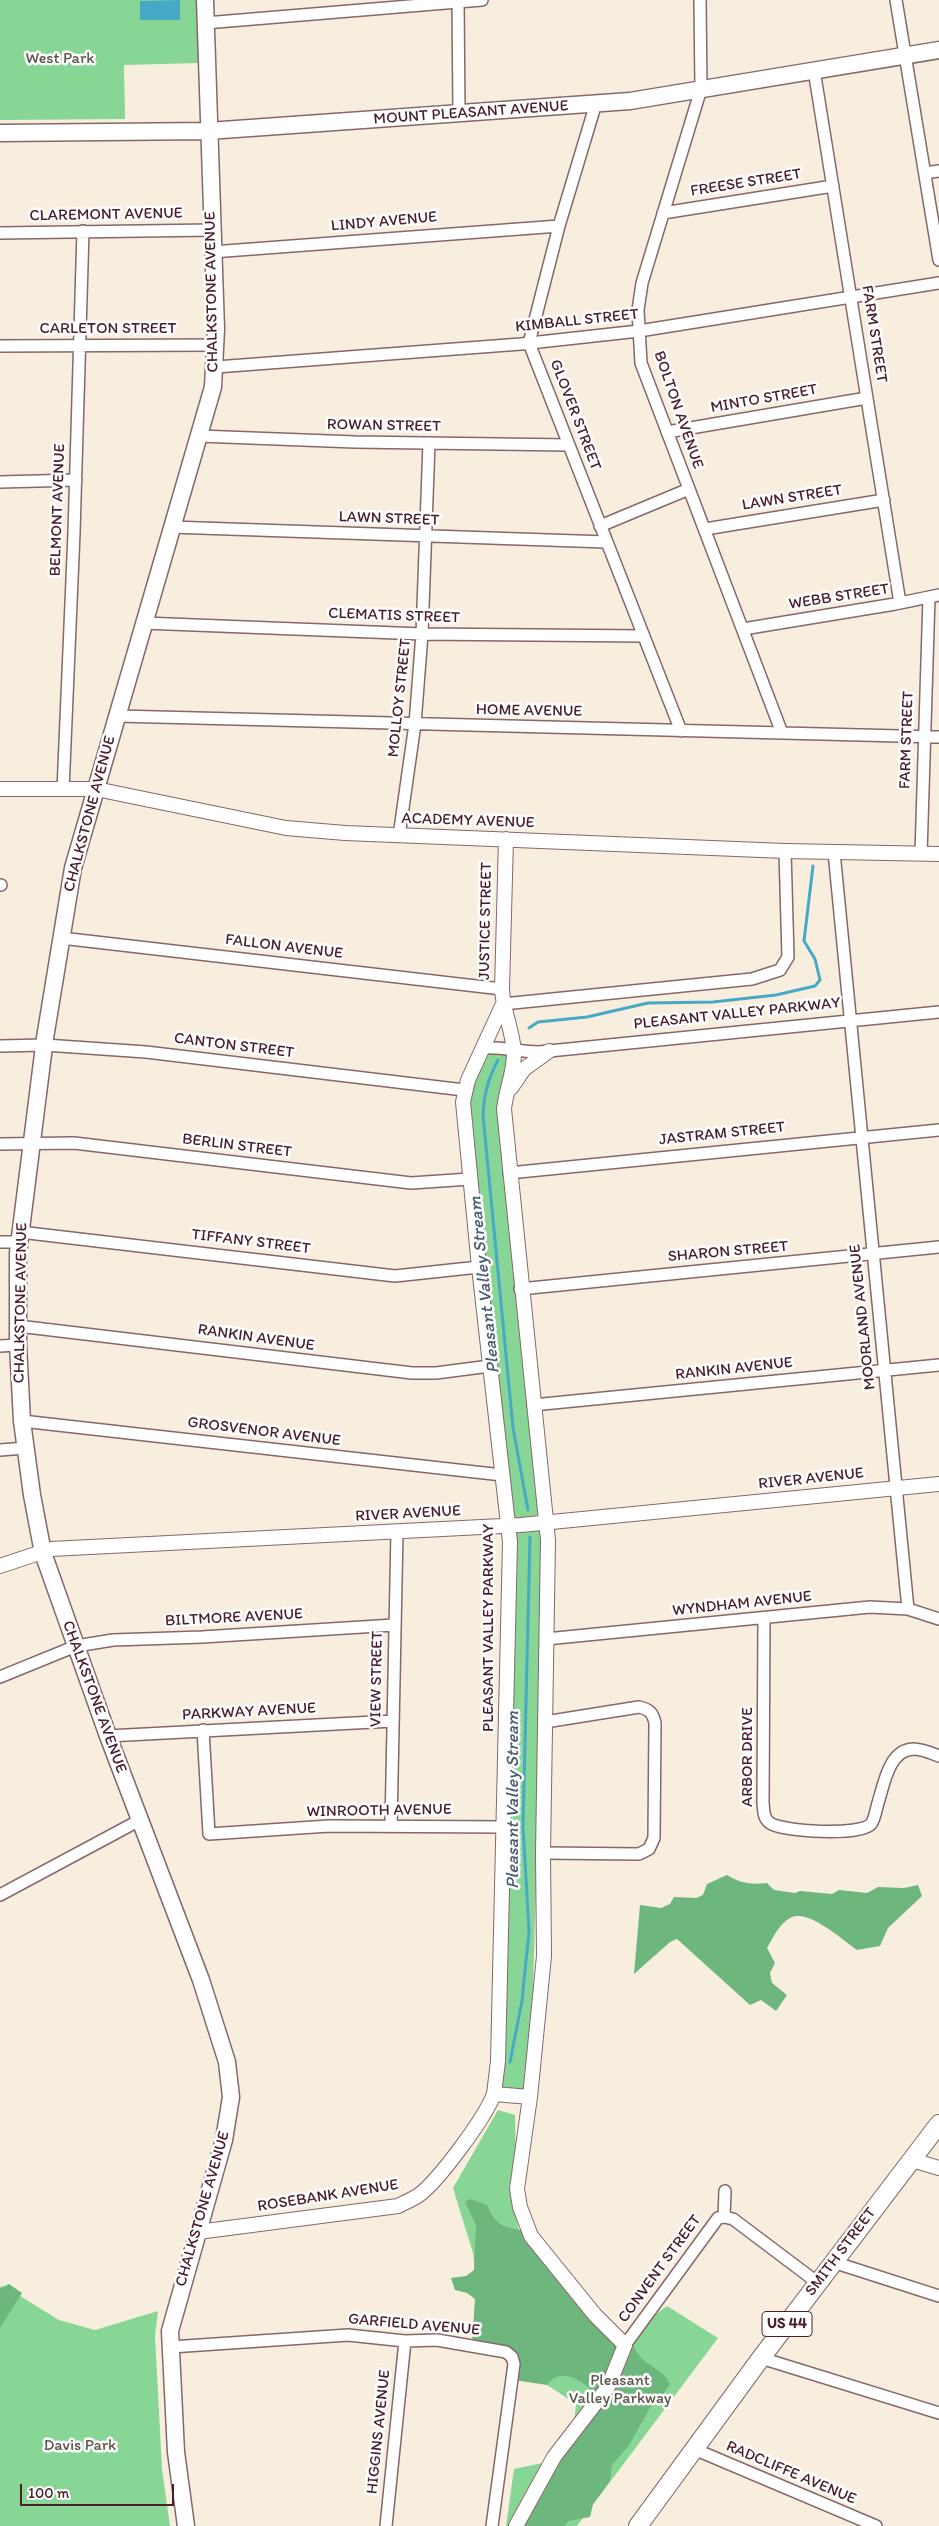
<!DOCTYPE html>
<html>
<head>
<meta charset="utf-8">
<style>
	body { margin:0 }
	#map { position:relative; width:939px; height:2526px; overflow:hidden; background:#f7eede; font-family:Itim,sans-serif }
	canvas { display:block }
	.scale { position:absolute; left:20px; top:2484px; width:154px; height:22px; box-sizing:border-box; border:2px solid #4a1f2b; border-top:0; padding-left:6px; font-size:15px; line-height:18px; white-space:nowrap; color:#4a1f2b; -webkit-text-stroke:4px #fff; paint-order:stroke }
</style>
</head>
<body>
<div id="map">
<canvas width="939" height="2526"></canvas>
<div class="scale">100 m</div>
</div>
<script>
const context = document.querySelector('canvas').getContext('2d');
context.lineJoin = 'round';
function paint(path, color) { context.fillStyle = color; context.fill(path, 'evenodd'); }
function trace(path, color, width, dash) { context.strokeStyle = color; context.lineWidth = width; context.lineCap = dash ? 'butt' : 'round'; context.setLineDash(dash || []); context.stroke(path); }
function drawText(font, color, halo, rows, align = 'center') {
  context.font = font + ' Itim,sans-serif'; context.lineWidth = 5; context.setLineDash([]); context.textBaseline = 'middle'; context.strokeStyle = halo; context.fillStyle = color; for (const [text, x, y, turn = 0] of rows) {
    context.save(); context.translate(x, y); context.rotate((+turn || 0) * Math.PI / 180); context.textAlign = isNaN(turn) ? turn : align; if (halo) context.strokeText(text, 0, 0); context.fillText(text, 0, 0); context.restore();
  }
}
paint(new Path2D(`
	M0,0H198V63L124,65L125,119L0,120Z
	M482,1048L514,1051L501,1094L546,1522L530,2097L495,2086L509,1526L464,1090Z
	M498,2110L515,2115L516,2169L509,2186L521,2240L614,2345L667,2306L718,2338L577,2526H506L514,2469L552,2461L573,2434L576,2404L535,2377L478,2296L473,2253L453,2188Z
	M4,2286L59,2320L95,2330L158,2311L155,2336L162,2469L170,2526H0V2287Z`), '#87d695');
paint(new Path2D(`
	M727,1875C740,1883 751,1885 767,1883L774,1890L795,1893L800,1891L832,1894L839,1890L867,1893L878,1887L904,1888L918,1885L922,1896L888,1928L880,1946L857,1950C842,1940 808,1908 790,1918C779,1924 773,1938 767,1948L775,1963L770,1973L772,1983L787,1995L776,2011L761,2000L750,2005L677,1939L670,1942L634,1974L640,1905L661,1908L670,1904L674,1897L696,1898L703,1895L707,1884Z
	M470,2199L487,2205C497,2228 504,2227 528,2231L568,2283L628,2340L642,2359L664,2375L670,2384L659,2400L650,2408L629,2445L612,2465L610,2481L593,2504L590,2517L568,2521L565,2526H518L530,2502L602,2398C587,2386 563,2363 547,2385L514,2380V2361L472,2344L475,2299L467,2293L455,2290L451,2278L466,2276L474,2270L476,2225L465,2202Z
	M9,2284L22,2293L0,2328V2289Z`), '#6db77e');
paint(new Path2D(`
	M180,0V20H140V1Z`), '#48a9c7');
trace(new Path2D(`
	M529,1028L538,1022L587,1017L648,1003L713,1002L776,995L815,986L820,980L815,959L804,941L813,866
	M498,1060C488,1079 484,1094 483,1115L513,1428L528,1510
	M510,2062L522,2001L529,1931L523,1826L530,1537`), '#48a9c7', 3);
const minor = new Path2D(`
	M458,0L459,113
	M700,0L701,89L642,283L638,310L641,363L782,733
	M896,0L939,260
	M205,23L482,0
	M814,70L900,603
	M596,103L559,226L529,343L681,731
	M925,173L939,171
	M663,213L833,186
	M0,233L212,230
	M212,252L559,226
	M0,346L216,345
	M216,367L521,344L639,331L939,283
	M667,432L867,398
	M199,436L355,442L568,445
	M0,482L76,480
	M600,526L689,489
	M171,527L606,542
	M705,529L884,500
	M144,623L422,634L644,636
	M743,629L895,604L939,595
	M118,716L939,737
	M63,790L74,533L83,231
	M399,836L415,724L422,634L429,443
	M834,852L908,1609
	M921,854L929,597
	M0,885H1
	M61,938L502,989
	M503,1004L752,979L780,970L788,957L785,851
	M0,1046L45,1045L146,1052L464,1090
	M482,1048C502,1046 519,1052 539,1052L939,1012
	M0,1144L74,1143L411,1183L470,1179
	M509,1173L939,1130
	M20,1232L395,1276L479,1267
	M0,1242H19
	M520,1289L939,1247
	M18,1326L412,1373H436L490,1366
	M0,1346L18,1345
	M533,1405L939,1365
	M22,1421L502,1475
	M0,1450L25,1448
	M764,1618L763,1803C764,1811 763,1818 770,1823C783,1832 860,1836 871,1824C875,1819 876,1809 878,1803C884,1784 889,1750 913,1749C922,1749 931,1753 939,1756
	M546,1639L870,1607L908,1609L939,1619
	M0,1677L76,1646L113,1640L202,1637L394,1625
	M203,1730L209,1834L329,1826L505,1827
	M108,1736L393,1721
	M391,1826L397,1532
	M543,1853L639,1854L649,1849L654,1838L655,1723C653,1713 649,1709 639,1707L545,1722
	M0,1895L140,1820
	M724,2217L733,2219L818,2283
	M724,2217L725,2191
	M833,2262L939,2296
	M625,2345L718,2218L724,2217
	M171,2347L348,2335L405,2341L437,2340L506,2352L512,2357L514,2364L492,2526
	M761,2358L939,2413
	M694,2449L876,2526
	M386,2526L405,2341`);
const tertiary = new Path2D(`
	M0,789H96L286,828L345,833L785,851L939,854
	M506,839L502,989C503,1010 512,1029 514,1051C515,1070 506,1090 504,1109L548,1540L543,1853L544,1956L530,2097L517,2189L520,2207L531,2236L595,2315L625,2345L608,2387L554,2457L516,2526
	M511,1088L524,1069L549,1051
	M0,1566L51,1549L521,1525L939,1484
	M494,2094L498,2061L510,1542L479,1267L463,1102L468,1080L503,1004
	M912,2160L939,2168
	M198,2232L398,2206C406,2202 413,2199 419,2195C439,2180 485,2118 494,2094L530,2097`);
const secondary = new Path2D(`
	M0,133L208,131L630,101L939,50
	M186,2526L176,2452L170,2331L224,2140L231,2097L227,2062L201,1980L108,1736L43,1553L32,1495L22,1421L18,1345V1253L45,1038L73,868L213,387L216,329L205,0`);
const primary = new Path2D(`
	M638,2526L761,2358L939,2124`);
trace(minor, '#87676a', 14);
trace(tertiary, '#87676a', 16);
trace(secondary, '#87676a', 19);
trace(primary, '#87676a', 20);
trace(minor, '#fff', 11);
trace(tertiary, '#fff', 14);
trace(secondary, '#fff', 16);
trace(primary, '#fff', 18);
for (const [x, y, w] of [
	[787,2324,50]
]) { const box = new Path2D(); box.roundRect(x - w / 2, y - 12.5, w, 25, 4); context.fillStyle = '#fff'; context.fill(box); trace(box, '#4a1f2b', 1); }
drawText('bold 15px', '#4a1f2b', null, [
	["US 44",787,2324]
]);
drawText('16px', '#5c564b', '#fff', [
	["West Park",60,59],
	["Pleasant",620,2381],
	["Valley Parkway",620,2399],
	["Davis Park",80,2446]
]);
drawText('16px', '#4a1f2b', '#fff', [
	["MOUNT PLEASANT AVENUE",471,113,-4],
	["FREESE STREET",746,183,-9],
	["CLAREMONT AVENUE",106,215,-1],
	["LINDY AVENUE",384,222,-5],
	["CHALKSTONE AVENUE",212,292,-91],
	["KIMBALL STREET",577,321,-6],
	["CARLETON STREET",108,329],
	["FARM STREET",874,334,81],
	["MINTO STREET",764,399,-10],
	["BOLTON AVENUE",678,410,71],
	["GLOVER STREET",575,415,69],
	["ROWAN STREET",384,426,1],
	["LAWN STREET",792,498,-9],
	["BELMONT AVENUE",58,510,-88],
	["LAWN STREET",389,519,2],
	["WEBB STREET",839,597,-9],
	["CLEMATIS STREET",394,616,2],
	["MOLLOY STREET",400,698,-84],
	["HOME AVENUE",529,711,1],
	["FARM STREET",907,740,-88],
	["CHALKSTONE AVENUE",90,814,-75],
	["ACADEMY AVENUE",468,821,2],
	["JUSTICE STREET",486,921,-89],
	["FALLON AVENUE",284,947,7],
	["PLEASANT VALLEY PARKWAY",737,1014,-6],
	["CANTON STREET",234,1046,7],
	["JASTRAM STREET",722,1134,-6],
	["BERLIN STREET",237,1146,7],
	["TIFFANY STREET",251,1242,7],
	["SHARON STREET",728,1252,-5],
	["CHALKSTONE AVENUE",21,1303,-89],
	["MOORLAND AVENUE",863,1317,-96],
	["RANKIN AVENUE",256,1338,8],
	["RANKIN AVENUE",734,1369,-6],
	["GROSVENOR AVENUE",264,1432,7],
	["RIVER AVENUE",811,1479,-6],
	["RIVER AVENUE",408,1514,-3],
	["WYNDHAM AVENUE",742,1604,-6],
	["BILTMORE AVENUE",234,1618,-3],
	["PLEASANT VALLEY PARKWAY",489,1628,-90],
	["VIEW STREET",377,1679,-89],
	["CHALKSTONE AVENUE",94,1697,70],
	["PARKWAY AVENUE",249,1712,-3],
	["ARBOR DRIVE",748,1757,-90],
	["WINROOTH AVENUE",379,1811,-1],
	["ROSEBANK AVENUE",328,2196,-9],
	["CHALKSTONE AVENUE",203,2209,-74],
	["SMITH STREET",841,2252,-53],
	["CONVENT STREET",660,2269,-54],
	["GARFIELD AVENUE",414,2325,5],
	["HIGGINS AVENUE",379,2432,-84],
	["RADCLIFFE AVENUE",791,2473,23]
]);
drawText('italic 18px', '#495d71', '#fff', [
	["Pleasant Valley Stream",485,1285,-96],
	["Pleasant Valley Stream",513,1800,-90]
]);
</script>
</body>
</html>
